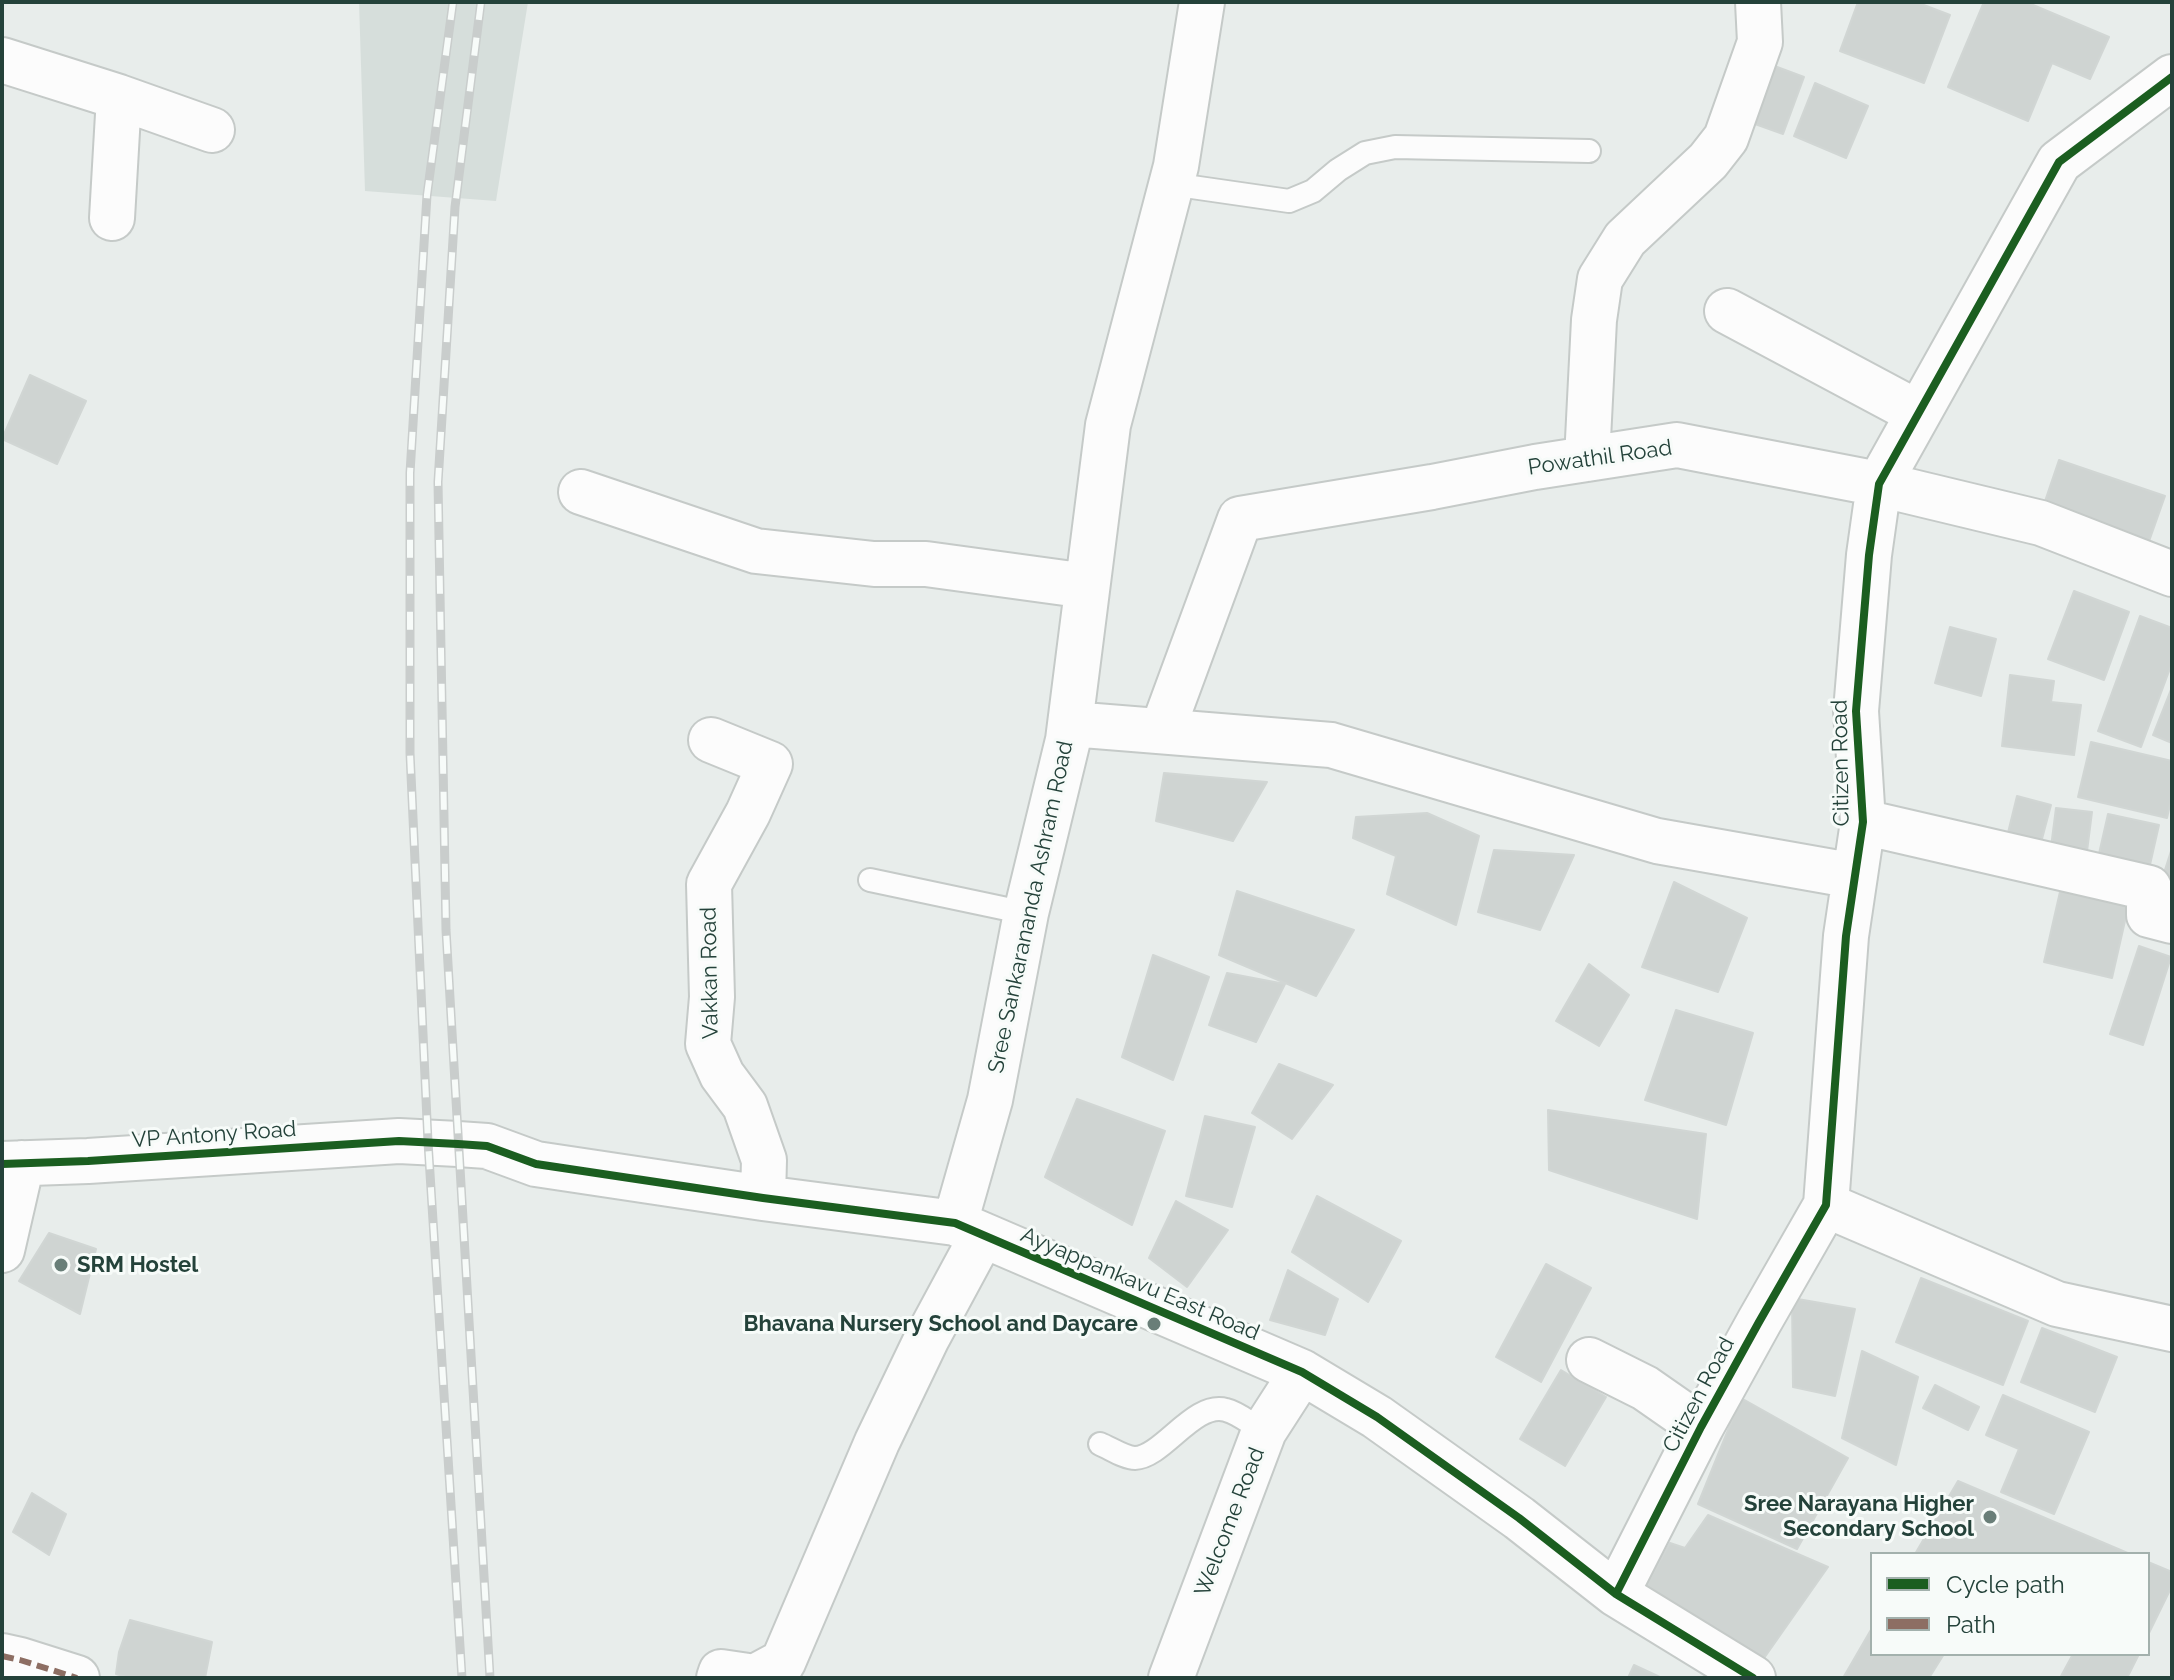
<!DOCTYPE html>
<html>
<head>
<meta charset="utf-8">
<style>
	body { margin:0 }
	#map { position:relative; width:2174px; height:1680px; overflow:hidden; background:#e8edeb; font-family:Raleway,sans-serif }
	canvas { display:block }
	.frame { position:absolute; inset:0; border:4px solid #24423a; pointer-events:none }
	.legend { position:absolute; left:1870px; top:1552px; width:280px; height:104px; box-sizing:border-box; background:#f7fbf9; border:2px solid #a3b1ad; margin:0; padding:10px 14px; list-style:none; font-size:24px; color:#24423a }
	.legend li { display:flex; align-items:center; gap:16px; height:40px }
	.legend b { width:40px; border:2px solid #a3b1ad }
</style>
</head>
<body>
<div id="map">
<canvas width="2174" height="1680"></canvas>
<div class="frame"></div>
<ul class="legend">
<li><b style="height:10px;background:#1b5e20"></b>Cycle path</li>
<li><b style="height:10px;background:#8d6e63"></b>Path</li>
</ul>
</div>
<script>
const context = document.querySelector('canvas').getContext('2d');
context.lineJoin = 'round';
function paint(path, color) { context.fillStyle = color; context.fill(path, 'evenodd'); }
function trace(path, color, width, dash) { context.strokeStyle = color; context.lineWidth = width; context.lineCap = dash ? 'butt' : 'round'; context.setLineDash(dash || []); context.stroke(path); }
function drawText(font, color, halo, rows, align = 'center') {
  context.font = font + ' Raleway,sans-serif'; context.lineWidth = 6; context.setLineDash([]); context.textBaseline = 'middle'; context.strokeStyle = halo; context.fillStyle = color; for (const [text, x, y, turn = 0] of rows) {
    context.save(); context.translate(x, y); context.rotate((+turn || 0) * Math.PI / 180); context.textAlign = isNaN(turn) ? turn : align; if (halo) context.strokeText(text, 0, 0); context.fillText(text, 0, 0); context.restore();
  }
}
paint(new Path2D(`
	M359,2H528L496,201L365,191Z`), '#d6dedb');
const building = new Path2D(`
	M1858,2H1916L1950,15L1924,83L1840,51Z
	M1984,2H2026L2109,37L2090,79L2052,63L2028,121L1948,87Z
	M1761,61L1804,77L1783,134L1741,119Z
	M1815,83L1868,106L1846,158L1794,136Z
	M30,375L86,401L57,464L2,439Z
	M2059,460L2165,496L2147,547L2042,510Z
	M2074,591L2129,612L2104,680L2048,659Z
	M2140,616L2172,628V663L2141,747L2098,731Z
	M1950,627L1996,639L1981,696L1935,683Z
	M2010,675L2054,681L2051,702L2081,705L2074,755L2002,746Z
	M2172,687V743L2153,735Z
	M2091,742L2172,761V796L2167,818L2078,797Z
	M1164,773L1267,782L1233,841L1156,821Z
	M2017,796L2051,805L2038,854L2005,845Z
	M2056,808L2092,812L2086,859L2050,855Z
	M1427,813L1479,836L1456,925L1387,894L1396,856L1353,838L1356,817Z
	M2108,814L2159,825L2147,878L2096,867Z
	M2172,848V910L2154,904Z
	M1494,850L1574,855L1540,930L1478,912Z
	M1674,882L1747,918L1718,992L1642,967Z
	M2062,883L2130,899L2112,978L2044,962Z
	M1237,891L1354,930L1316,996L1219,955Z
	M2139,946L2171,957L2143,1045L2110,1034Z
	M1153,955L1209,977L1173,1080L1122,1057Z
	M1589,964L1629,995L1599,1046L1556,1021Z
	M1227,973L1285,984L1256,1042L1209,1025Z
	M1676,1010L1753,1033L1726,1125L1645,1100Z
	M1279,1064L1333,1085L1292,1139L1252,1113Z
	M1077,1099L1165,1131L1132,1225L1045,1177Z
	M1548,1110L1706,1134L1697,1219L1549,1170Z
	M1205,1116L1255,1127L1232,1207L1186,1196Z
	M1317,1196L1401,1241L1368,1302L1292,1252Z
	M1176,1201L1228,1230L1187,1287L1149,1258Z
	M49,1233L96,1249L80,1314L19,1281Z
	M1546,1264L1591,1288L1541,1382L1496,1357Z
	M1288,1270L1338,1299L1325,1335L1270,1320Z
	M1921,1278L2028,1321L2003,1385L1896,1342Z
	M1792,1298L1855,1309L1835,1396L1793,1387Z
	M2042,1328L2117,1357L2095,1412L2021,1382Z
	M1862,1351L1918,1377L1896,1465L1842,1438Z
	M1561,1370L1606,1397L1565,1466L1520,1439Z
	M1935,1385L1979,1407L1968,1430L1923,1408Z
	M2003,1395L2089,1432L2054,1514L2001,1492L2019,1449L1986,1435Z
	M1741,1398L1848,1458L1797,1549L1698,1504Z
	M1958,1481L2130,1554H1915Z
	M32,1493L66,1514L49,1555L13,1532Z
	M1708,1515L1828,1567L1755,1671L1639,1598L1670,1543L1685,1548Z
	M2148,1562L2172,1572V1586L2148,1635Z
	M130,1620L212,1642L205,1678H130L116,1674L119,1652Z
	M1872,1628V1654H1944L1929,1678H1843Z
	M2073,1654H2139L2127,1678H2060Z
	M1634,1665L1662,1678H1628Z`);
paint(building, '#cfd4d2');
trace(building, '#d1d6d4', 2);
const service = new Path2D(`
	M1171,184L1289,201L1313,191L1338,170L1365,153L1395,147L1589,151
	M870,880L1026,913
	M1100,1444C1110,1448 1125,1458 1135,1458C1163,1457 1194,1401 1226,1410C1239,1413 1252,1425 1264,1431`);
const minor = new Path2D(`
	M2,60L119,97L212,130
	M112,218L119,97
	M1727,311L1918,413
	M1587,459L1594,320L1600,279L1625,239L1708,161L1726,138L1760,42L1758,2
	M581,492L756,551L874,564H926L1087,586
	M1071,724L1331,745L1657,841L1855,876
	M1162,731L1240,519L1432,487L1535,467L1677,445L1879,484L2041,523L2172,574
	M711,740L770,764L748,813L709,884L712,997L708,1044L722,1075L745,1106L764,1160L763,1198
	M1863,822L2149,888V915L2172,921
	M2,1164L88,1161L399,1141L458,1144L487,1146L536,1164L763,1198L955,1223L1302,1372L1377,1417L1519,1518L1616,1594L1753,1678
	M1826,1205L2057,1304L2172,1329
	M955,1223L990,1100L1026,913L1068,740L1108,425L1176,166L1202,2
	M2,1250L22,1163
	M1589,1360L1645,1388L1701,1427
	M1616,1594L1701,1427L1759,1322L1826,1205L1846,936L1863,822L1856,711L1869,555L1879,484L2059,162L2172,77
	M2,1656L20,1660L77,1678
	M719,1678L721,1672L755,1677L783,1662L877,1442L927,1338L982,1236
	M1171,1678L1264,1431L1302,1372`);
trace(service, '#c5cac8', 26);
trace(minor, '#c5cac8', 48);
trace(service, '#fcfcfc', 22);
trace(minor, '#fcfcfc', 44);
const rail = new Path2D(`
	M453,2L427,195L410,473V753L428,1142L462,1678
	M481,2L455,207L438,482L446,930L490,1678`);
trace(rail, '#c9cdcc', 9);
trace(rail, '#f7fbf9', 6, [18]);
trace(new Path2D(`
	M2,1656L20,1660L77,1678`), '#8d6e63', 6, [12, 6]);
trace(new Path2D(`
	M2,1164L88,1161L399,1141L458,1144L487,1146L536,1164L763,1198L955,1223L1302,1372L1377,1417L1519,1518L1616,1594L1753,1678
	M1616,1594L1701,1427L1759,1322L1826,1205L1846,936L1863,822L1856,711L1869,555L1879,484L2059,162L2172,77`), '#1b5e20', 8);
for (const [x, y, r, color] of [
	[61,1265,8,"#697e78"],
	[1154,1324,8,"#697e78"],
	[1990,1517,8,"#697e78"]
]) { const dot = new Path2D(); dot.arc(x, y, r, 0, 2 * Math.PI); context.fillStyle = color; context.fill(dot); trace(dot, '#f7fbf9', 3); }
drawText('22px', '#24423a', '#f7fbf9', [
	["Powathil Road",1600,458,-8],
	["Citizen Road",1841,763,-91],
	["Sree Sankarananda Ashram Road",1031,907,-78],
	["Vakkan Road",710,973,-91],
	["VP Antony Road",214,1135,-4],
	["Ayyappankavu East Road",1140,1284,23],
	["Citizen Road",1699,1395,-62],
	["Welcome Road",1230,1522,-69]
]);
drawText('bold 22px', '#24423a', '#f7fbf9', [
	["SRM Hostel",77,1265,"left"],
	["Bhavana Nursery School and Daycare",1138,1324],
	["Sree Narayana Higher",1974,1504],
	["Secondary School",1974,1529]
], 'right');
</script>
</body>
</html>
